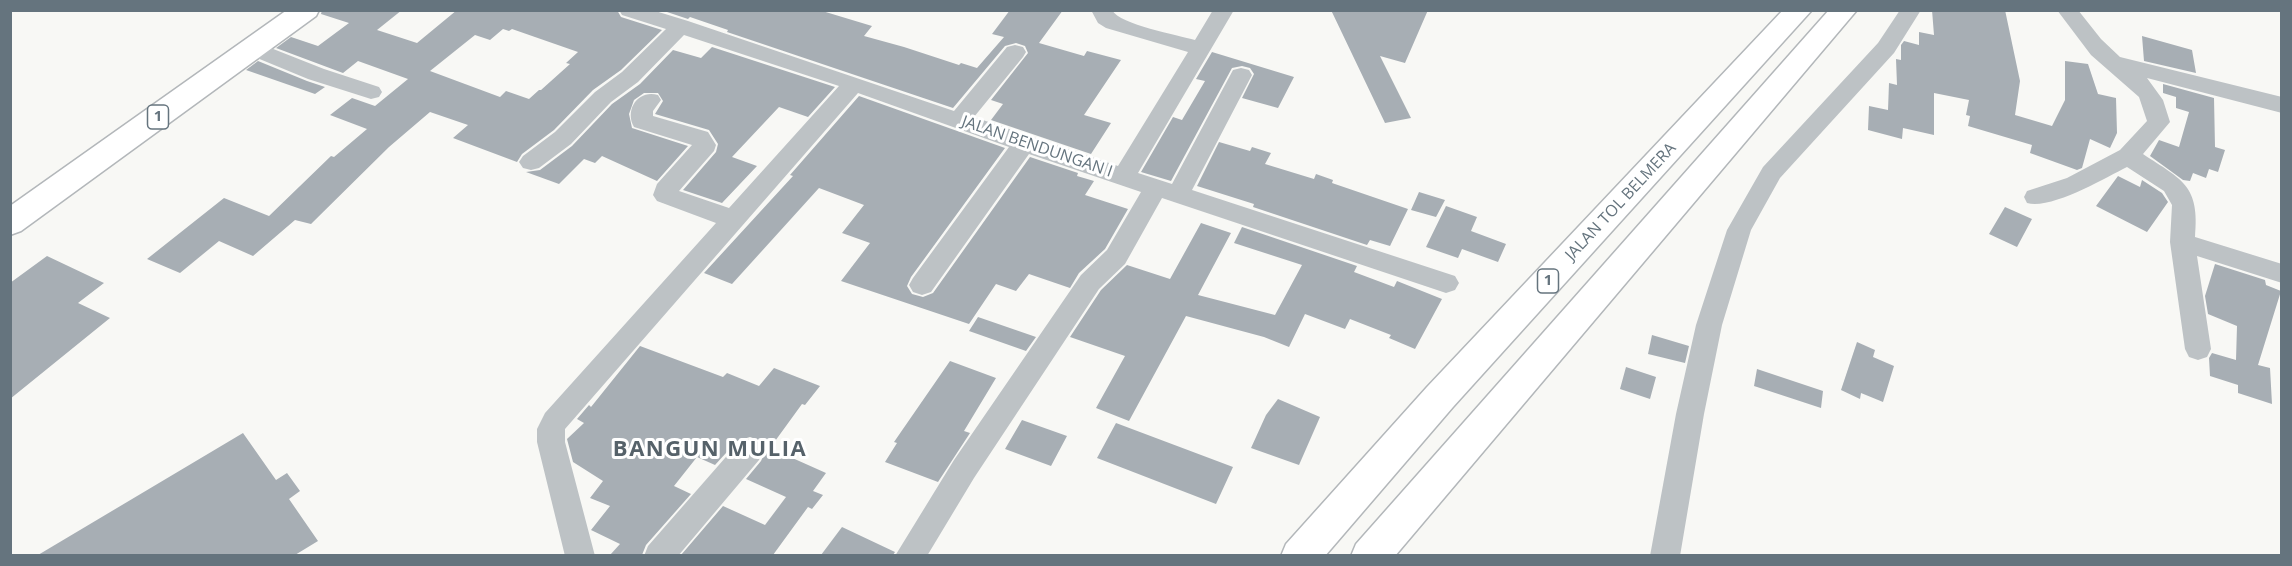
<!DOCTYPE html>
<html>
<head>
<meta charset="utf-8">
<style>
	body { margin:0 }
	#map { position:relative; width:2292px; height:566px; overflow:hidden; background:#f8f8f5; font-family:"Open Sans",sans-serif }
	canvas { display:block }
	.frame { position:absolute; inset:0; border:12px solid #65747e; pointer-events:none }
</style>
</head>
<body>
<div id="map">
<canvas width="2292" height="566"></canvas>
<div class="frame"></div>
</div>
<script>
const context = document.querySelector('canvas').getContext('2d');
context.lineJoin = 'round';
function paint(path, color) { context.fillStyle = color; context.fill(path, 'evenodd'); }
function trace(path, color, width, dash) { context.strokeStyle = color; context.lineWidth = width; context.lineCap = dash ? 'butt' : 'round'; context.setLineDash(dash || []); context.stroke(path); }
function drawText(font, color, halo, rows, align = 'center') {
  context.font = font + ' "Open Sans",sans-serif'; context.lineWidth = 6; context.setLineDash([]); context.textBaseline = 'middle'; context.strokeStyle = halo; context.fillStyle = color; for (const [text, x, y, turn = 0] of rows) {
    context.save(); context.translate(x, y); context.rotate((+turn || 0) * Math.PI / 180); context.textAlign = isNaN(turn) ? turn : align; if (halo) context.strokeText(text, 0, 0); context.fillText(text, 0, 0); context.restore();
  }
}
paint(new Path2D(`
	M322,10H402L377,30L417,43L457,10H617L621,17L662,30L621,70L593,90L554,130L522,154L517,162L453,138L468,125L430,112L389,147L311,224L295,220L253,256L219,241L180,273L147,259L224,198L269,216L331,156L334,157L367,129L330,115L352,98L375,106L408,79L358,61L343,73L276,48L291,37L318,46L349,23L321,14ZM503,29L509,31L512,29L578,52L566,63L570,64L541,90H539L529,99L506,91L500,97L430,71L475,35L490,40Z
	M661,10H819L872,26L864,36L904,47L959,65L961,63L977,68L1004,37L992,34L1010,10H1063L1039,43L1084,56L1087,51L1121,60L1084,115L1111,123L1091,154L991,120L1003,104L991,100L1028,53L1025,46L1016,43L1005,46L953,108L727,32L728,30L690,17L688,19Z
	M1331,10H1428L1405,63L1380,56L1411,118L1385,123Z
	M1932,10H2005L2020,81L2015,115L2052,126L2065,100V61L2088,64L2098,94L2116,98L2117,133L2110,148L2090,139L2082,168L2077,170L2030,153L2032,145L1968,126L1970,116L1966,115L1969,100L1934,93V135L1903,128L1902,139L1868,130L1869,106L1888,110L1889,83L1897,85L1896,59L1901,60V45L1904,41L1919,45V32L1934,35Z
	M2142,36L2192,50L2196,73L2144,61Z
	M712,47L835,87L808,117L779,107L732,157L757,166L722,203L683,190L716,152L718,144L709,130L655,114L663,101L658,93H644L634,100L629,114L632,128L688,146L657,181L602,156L595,163L584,159L559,184L526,172L540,170L572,146L612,104L640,84L673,50L701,58Z
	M1212,52L1294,77L1278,108L1242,98L1254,74L1250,68L1242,66L1232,68L1171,181L1141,172L1173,117L1182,120L1205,81L1196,79Z
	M258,61L307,81L325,87L315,94L246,70Z
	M2163,84L2214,98L2215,147L2225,150L2218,172L2209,169L2206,178L2193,173L2190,181L2183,180L2150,156L2159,140L2179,147L2189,112L2176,108V97L2163,93Z
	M859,96L1005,148L911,277L907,286L912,294L923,297L933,293L1030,157L1078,173L1077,176L1094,181L1085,195L1128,209L1105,249L1079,273L1070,288L1029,274L1016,291L996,284L969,324L841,281L870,243L842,233L864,205L819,188L732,284L704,273L793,176L790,175Z
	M1219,142L1250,151L1252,147L1271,153L1265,164L1314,179L1316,174L1333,180L1332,183L1408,209L1390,246L1370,240L1367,245L1253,207L1254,204L1197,186Z
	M2118,176L2140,187L2142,180L2162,193L2168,202L2147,232L2096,206Z
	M1419,192L1445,200L1436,217L1411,210Z
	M1446,206L1477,217L1471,231L1506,244L1498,262L1462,249L1458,258L1426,247Z
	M2005,207L2032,219L2017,247L1989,234Z
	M1201,223L1231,233L1198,295L1275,315L1302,265L1234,243L1242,227L1357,266L1354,272L1394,287L1397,281L1442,299L1415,349L1389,338L1391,335L1350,319L1345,329L1305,314L1289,347L1264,337L1186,316L1129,421L1096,408L1125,356L1070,337L1101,290L1127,265L1170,279Z
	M47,256L104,283L78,303L110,318L10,399V283Z
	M2215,264L2265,280L2266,285L2281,291L2258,365L2270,368L2272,404L2238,393V385L2210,376L2209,358L2212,353L2236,360L2237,326L2208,314L2205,296Z
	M978,317L1036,337L1026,351L969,331Z
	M1652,335L1689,346L1685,363L1648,354Z
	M1857,342L1875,350L1873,357L1894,366L1883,402L1861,393L1860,399L1841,390Z
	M640,346L723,377L727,373L759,386L774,368L820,386L805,405L802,404L770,448L826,473L813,491L823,495L812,509L808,507L773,555H681L723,506L765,525L786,497L746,479L761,461L765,452L761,441L750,437L737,441L715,465L697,457L674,486L691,494L646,545L642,555H610L620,544L591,530L610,506L590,498L603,481L573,462L567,439L584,423L577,419L589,405L591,407Z
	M950,361L996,378L964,431L970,433L938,482L885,462L897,443L894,442Z
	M1626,367L1656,377L1650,399L1620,389Z
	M1757,369L1823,391L1821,408L1754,386Z
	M1278,399L1320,417L1299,465L1251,448L1266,415Z
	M1022,420L1067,436L1051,466L1005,449Z
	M1116,423L1233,467L1216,504L1097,458Z
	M243,433L276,480L287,473L300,491L289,499L318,541L295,555H38Z
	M842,527L895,552L893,555H821Z`), '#a7aeb4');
const highway = new Path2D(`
	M287,10H319L316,16L21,231L10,235V206Z
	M1783,10H1812L1453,407L1325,556H1281L1286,544L1427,387Z
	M1829,10H1857L1395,556H1351L1356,544Z`);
trace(highway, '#b3b7ba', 3);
paint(new Path2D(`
	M619,10H652L688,21L954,111L1007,47L1015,45L1023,47L1026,52L1023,57L974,117L1118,166L1188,52L1106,28L1098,23L1091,10H1112C1120,25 1178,35 1195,40L1213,10H1234L1138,173L1172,184L1233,70L1241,68L1249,70L1252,75L1192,190L1455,276L1459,283L1455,290L1446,293L1162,198L1125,264L1099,289L974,478L927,556H895L954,460L1081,275L1107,250L1141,192L1029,154L931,292L922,295L913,292L909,285L913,278L1009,147L858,93L565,429V442L595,556H565L537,442V429L545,413L716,223L657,201L653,195L657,184L692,145L634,127C624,109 639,89 658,95L661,100L653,111V116L708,132L716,145L714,151L679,191L729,208L839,86L684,35L638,82L611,102L571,144L539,168L531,170L523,168L519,162L523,156L555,132L595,92L622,72L666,29L622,15Z
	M1900,10H1921L1894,53L1780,178L1751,230L1722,325L1704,414L1680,556H1650L1676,414L1696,325L1727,230L1763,167L1878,43Z
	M2057,10H2078L2101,39L2120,57L2282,97V113L2147,78L2163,100L2170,122L2143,154C2182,180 2200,185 2195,237L2282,264V283L2197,256L2211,349L2207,357L2198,360L2189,357L2185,349L2170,242L2172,205L2164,191L2127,167C2105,178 2051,210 2027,203L2024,197L2027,191L2067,178L2120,150L2147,121L2139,97L2091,55Z
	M253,41L324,69L379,87L382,92L379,97L371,99L308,79L245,53L242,48L245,43Z
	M749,439L759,442L763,451L759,460L678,556H644L648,546L739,442Z`), '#bdc2c5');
paint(highway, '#fff');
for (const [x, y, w] of [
	[158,117,21],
	[1548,281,21]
]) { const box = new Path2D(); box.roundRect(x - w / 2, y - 12, w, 24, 4.5); context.fillStyle = '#fff'; context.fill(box); trace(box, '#65747e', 1.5); }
drawText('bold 15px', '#65747e', null, [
	["1",158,117],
	["1",1548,281]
]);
drawText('16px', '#65747e', '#fff', [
	["JALAN BENDUNGAN I",1037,147,19],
	["JALAN TOL BELMERA",1621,202,-47]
]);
context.letterSpacing = '1.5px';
drawText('bold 22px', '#56626a', '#fff', [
	["BANGUN MULIA",710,450]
]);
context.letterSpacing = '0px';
</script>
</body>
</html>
